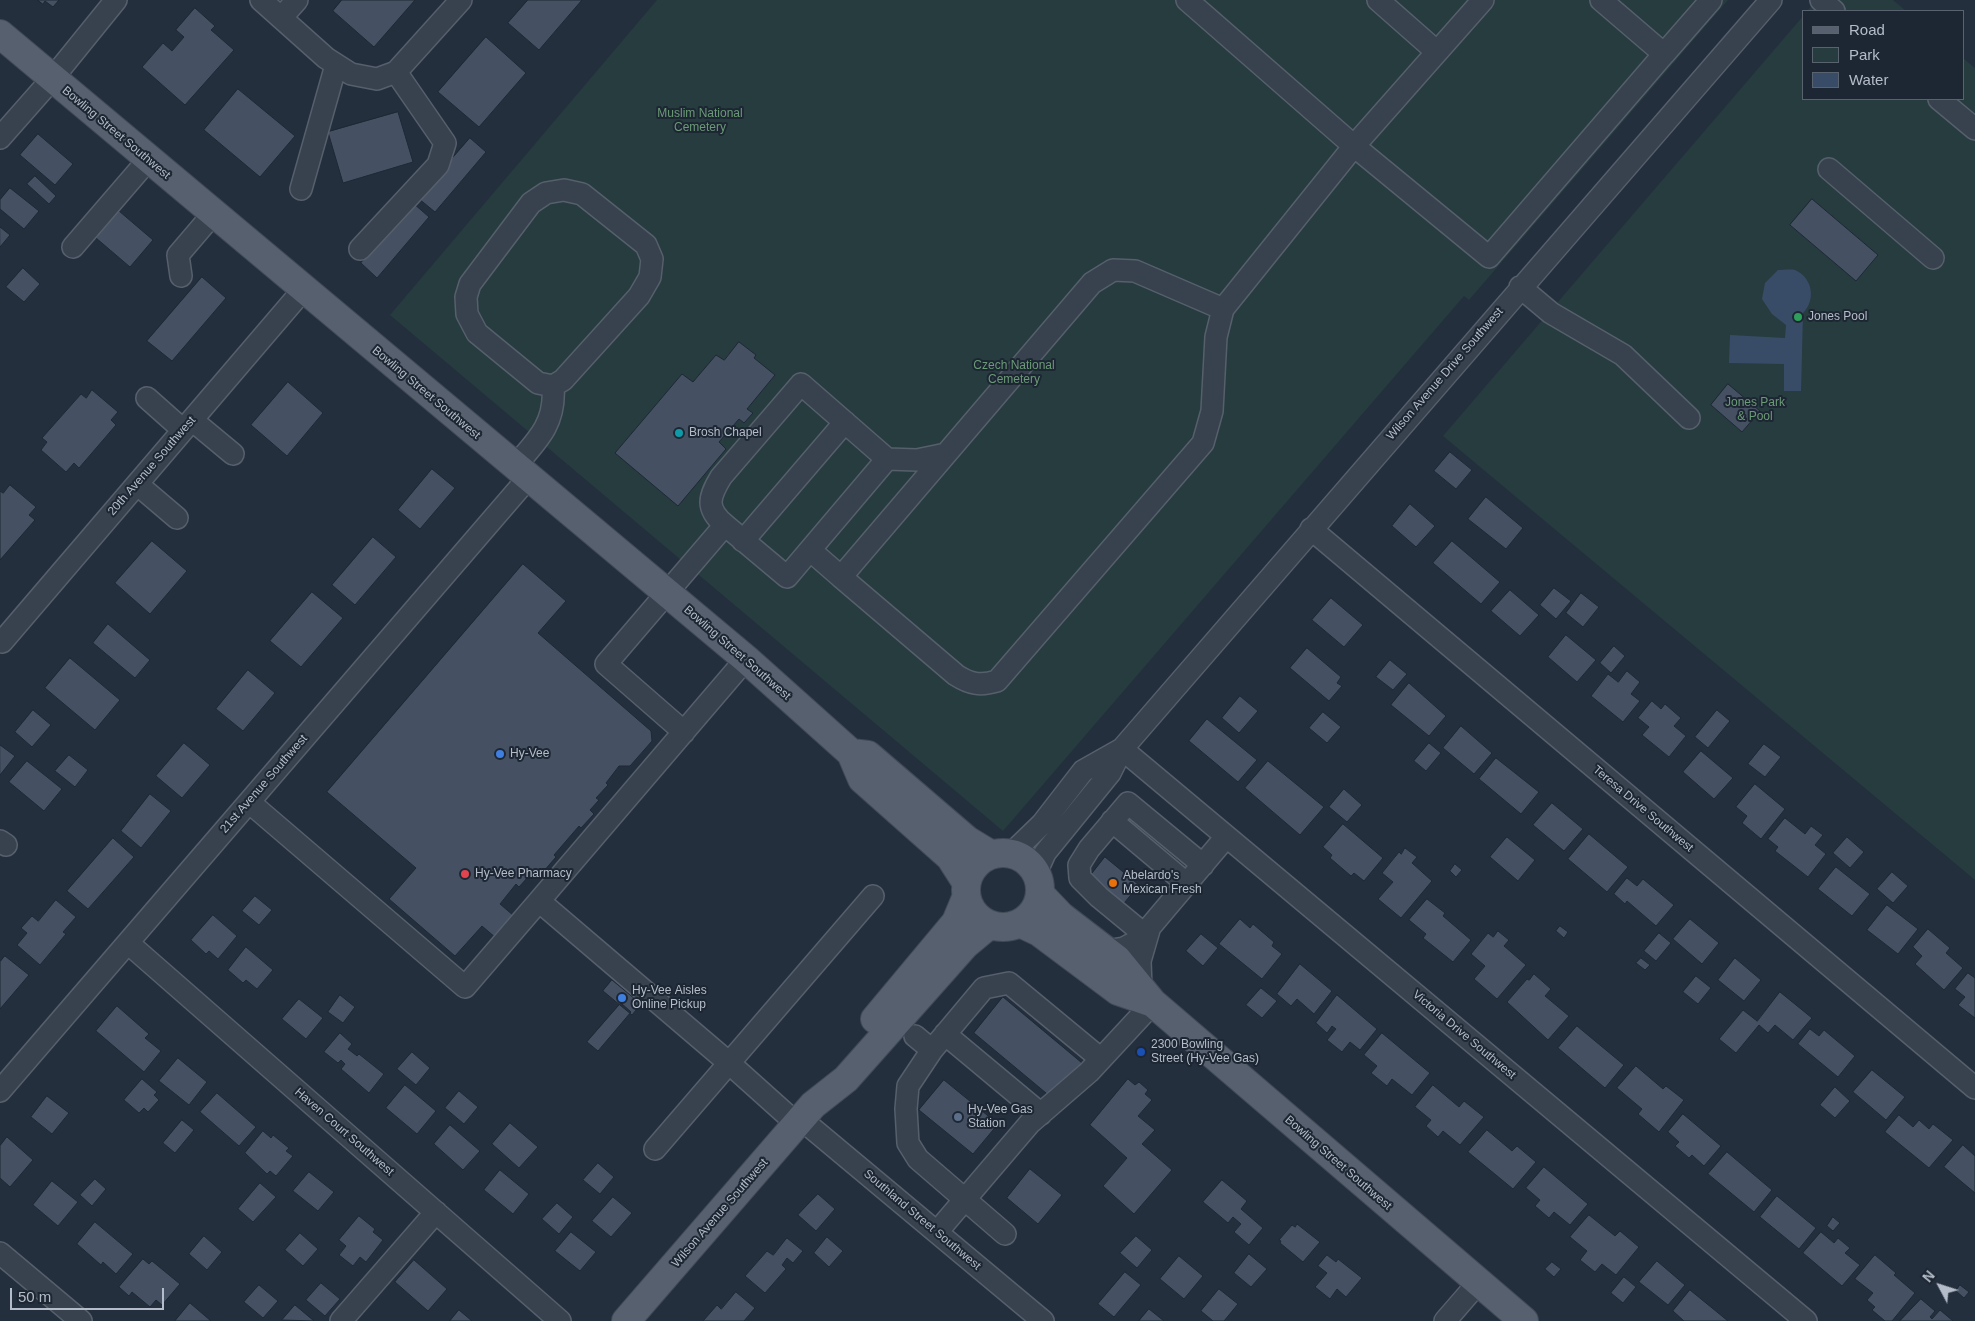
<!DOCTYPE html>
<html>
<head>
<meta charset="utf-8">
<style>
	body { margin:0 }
	#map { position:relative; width:1975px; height:1321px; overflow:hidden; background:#242f3e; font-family:Helvetica,sans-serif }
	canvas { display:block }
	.legend { position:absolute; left:1802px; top:10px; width:162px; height:90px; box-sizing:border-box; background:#1d2633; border:1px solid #59626f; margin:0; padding:6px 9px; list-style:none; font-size:15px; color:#b4bcc9 }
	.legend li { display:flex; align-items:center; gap:10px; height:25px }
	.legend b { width:25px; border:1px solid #59626f }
	.north { position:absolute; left:1915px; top:1261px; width:50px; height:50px; -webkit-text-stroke:4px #1d2633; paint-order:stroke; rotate:310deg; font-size:14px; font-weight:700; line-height:20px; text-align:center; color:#b4bcc9 }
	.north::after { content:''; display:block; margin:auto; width:18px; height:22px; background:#b4bcc9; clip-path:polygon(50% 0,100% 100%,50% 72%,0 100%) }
	.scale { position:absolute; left:10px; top:1288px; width:154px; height:22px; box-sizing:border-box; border:2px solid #b4bcc9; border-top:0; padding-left:6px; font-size:15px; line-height:18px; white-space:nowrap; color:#b4bcc9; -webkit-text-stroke:4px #1d2633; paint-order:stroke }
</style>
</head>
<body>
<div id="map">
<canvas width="1975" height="1321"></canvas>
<ul class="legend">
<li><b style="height:6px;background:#56606e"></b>Road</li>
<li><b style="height:14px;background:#263c3f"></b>Park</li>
<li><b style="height:14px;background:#394c67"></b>Water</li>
</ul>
<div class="north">N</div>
<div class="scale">50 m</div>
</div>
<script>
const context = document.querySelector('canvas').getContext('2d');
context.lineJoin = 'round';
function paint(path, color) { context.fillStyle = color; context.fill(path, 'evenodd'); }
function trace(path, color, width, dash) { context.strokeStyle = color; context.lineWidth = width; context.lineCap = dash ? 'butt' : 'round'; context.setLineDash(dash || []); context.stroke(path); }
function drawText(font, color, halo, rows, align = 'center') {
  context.font = font + ' Helvetica,sans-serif'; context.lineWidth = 4; context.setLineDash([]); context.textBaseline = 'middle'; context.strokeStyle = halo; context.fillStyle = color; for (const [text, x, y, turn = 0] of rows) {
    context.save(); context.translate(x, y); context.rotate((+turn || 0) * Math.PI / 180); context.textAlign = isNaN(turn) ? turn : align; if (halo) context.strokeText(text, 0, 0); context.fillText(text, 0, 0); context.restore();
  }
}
paint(new Path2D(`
	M657,0H1728L1469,300L1464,296L1003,831L390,315Z
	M1817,0H1893L1906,11H1807Z
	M1804,15V99H1964V59L1975,68V880L1443,436Z`), '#263c3f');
paint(new Path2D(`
	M1778,270C1783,270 1791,269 1795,270C1813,278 1816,300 1803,313L1801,391H1784V364L1729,363L1730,335L1785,338L1786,325L1772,314L1762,299L1765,283Z`), '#394c67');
const building = new Path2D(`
	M38,0H59L53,7L45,1L43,4Z
	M342,0H415L374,47L333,11Z
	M528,0H582L539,50L508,23Z
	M195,8L215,26L211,30L234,50L185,105L142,67L163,43L172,51L184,37L176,30Z
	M486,37L526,73L479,127L438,92Z
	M238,89L295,136L260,177L204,130Z
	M398,112L413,162L343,183L328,132Z
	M38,134L73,164L55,185L20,155Z
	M470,138L486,152L435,212L418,198Z
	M35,176L56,196L49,204L27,184Z
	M10,188L39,211L24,229L0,209V200Z
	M1812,199L1878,255L1856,281L1790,225Z
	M413,203L429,217L377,278L361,263Z
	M112,205L153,240L130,267L89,232Z
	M0,227L10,235L0,247Z
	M23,268L40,284L24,302L6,287Z
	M202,277L226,298L172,361L147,341Z
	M739,342L756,355L754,358L775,375L747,409L753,413L744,423L739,419L719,442L726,449L678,506L615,453L682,374L693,382L716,355L724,360Z
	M288,382L323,413L287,456L251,425Z
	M1728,384L1760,411L1742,432L1711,405Z
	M92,390L118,412L111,420L116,425L79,468L74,463L66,472L41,450L47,442L42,438L81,394L86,398Z
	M1450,452L1472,470L1456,489L1434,471Z
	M432,469L455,488L420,529L398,510Z
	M10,485L36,507L29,515L35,520L0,560V491L3,493Z
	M1486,497L1523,528L1506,549L1468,519Z
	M1410,504L1435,526L1416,547L1392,526Z
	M373,537L396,557L355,605L332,585Z
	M152,541L187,571L150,614L115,583Z
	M1452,541L1500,582L1481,604L1433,563Z
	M523,564L566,601L538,633L651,731L652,741L630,766H619L606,783L608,785L596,798L599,800L590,810L594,814L581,828L579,826L554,855L556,857L543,872L539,869L530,879L528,877L519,887L516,884L500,904L514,916L496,938L482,926L455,956L389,899L416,868L327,792Z
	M1554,588L1571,601L1556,619L1540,605Z
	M1510,590L1539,615L1520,636L1491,611Z
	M312,592L343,618L301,667L270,641Z
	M1581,593L1599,607L1583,627L1566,613Z
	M1331,598L1363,625L1344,647L1312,620Z
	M108,624L150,660L135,678L93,643Z
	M1566,635L1596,660L1577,682L1548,657Z
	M1614,646L1625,656L1611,673L1600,663Z
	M1307,648L1341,677L1337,683L1342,686L1329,701L1290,668Z
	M70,658L120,700L95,730L45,688Z
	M1390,660L1407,674L1393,690L1376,677Z
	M248,670L275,693L243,731L216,709Z
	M1627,671L1640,682L1631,694L1640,701L1623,722L1591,696L1608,674L1618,682Z
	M1409,683L1446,716L1429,736L1391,705Z
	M1240,696L1258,711L1239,733L1222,718Z
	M1652,701L1661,709L1665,704L1681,718L1674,726L1686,736L1669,757L1642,735L1649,727L1638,718Z
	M33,710L51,725L32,747L15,732Z
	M1717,710L1730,721L1708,748L1695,737Z
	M1323,712L1341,727L1327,743L1309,728Z
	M1207,719L1257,760L1238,782L1189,741Z
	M1461,726L1492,753L1474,774L1443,748Z
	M184,743L210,765L182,798L156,776Z
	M1429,743L1441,753L1426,771L1414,761Z
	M1764,744L1781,757L1765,777L1748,764Z
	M0,745L15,756L0,775Z
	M1701,751L1733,778L1714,799L1683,772Z
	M69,755L88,770L75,787L55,771Z
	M1496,758L1539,792L1521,814L1479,779Z
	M27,761L62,789L44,811L9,782Z
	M1268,761L1324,807L1300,835L1245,788Z
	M1755,784L1785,809L1761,839L1742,823L1747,816L1736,807Z
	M1344,789L1362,805L1347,822L1329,807Z
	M150,794L171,811L141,848L121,831Z
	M1552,803L1583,829L1564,851L1533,825Z
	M1785,818L1805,834L1811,826L1823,835L1815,845L1826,854L1808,877L1775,851L1778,847L1768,839Z
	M1343,824L1383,858L1364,881L1354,873L1351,876L1330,858L1332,855L1323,847Z
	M1589,834L1628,867L1607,892L1568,859Z
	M1507,837L1535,860L1518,881L1490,857Z
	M1847,837L1864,852L1850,868L1833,853Z
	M113,838L134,857L88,909L67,891Z
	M1405,848L1417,857L1412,863L1432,881L1401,918L1378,899L1393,882L1382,873L1399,852L1401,854Z
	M1105,857L1139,885L1120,908L1087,880Z
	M1455,864L1462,870L1456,877L1450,871Z
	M1836,867L1870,894L1852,916L1818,889Z
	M1892,872L1908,886L1893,903L1877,889Z
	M1627,878L1637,886L1643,879L1674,905L1656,926L1627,901L1625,904L1614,894Z
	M255,896L272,910L259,925L242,911Z
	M1427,899L1445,913L1443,916L1471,940L1453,962L1423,938L1426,934L1409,920Z
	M56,900L76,917L63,932L66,934L40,965L17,945L27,933L21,928L32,916L38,921Z
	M1887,905L1918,929L1898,954L1867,930Z
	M213,915L237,936L218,959L209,951L206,954L191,940Z
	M1240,919L1250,928L1253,924L1274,942L1272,946L1282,954L1262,979L1219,944Z
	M1690,919L1719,943L1702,964L1673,939Z
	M1560,926L1568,932L1564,938L1556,931Z
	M1928,929L1950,948L1946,953L1963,968L1944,990L1915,964L1922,956L1913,947Z
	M1498,931L1509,940L1504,946L1526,965L1497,999L1474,979L1485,966L1471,954L1488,933L1493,937Z
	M1659,933L1671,943L1656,961L1644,951Z
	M1201,934L1218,948L1203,966L1186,951Z
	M246,947L273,970L257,989L246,980L243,983L228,970Z
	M5,956L29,975L0,1009V962Z
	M1641,958L1650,965L1645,970L1636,963Z
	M1735,958L1761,980L1744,1001L1718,980Z
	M1300,964L1332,991L1314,1014L1297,999L1291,1006L1277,994Z
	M1968,973L1975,978V1018L1958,1005L1965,997L1955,989Z
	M1534,974L1551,989L1545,996L1569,1016L1548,1040L1507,1002L1527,979L1529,980Z
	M1696,976L1711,988L1698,1004L1683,992Z
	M612,980L641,1004L632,1015L603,991Z
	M1261,988L1277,1001L1262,1018L1246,1005Z
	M1780,992L1812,1018L1793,1040L1775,1025L1768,1033L1759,1025L1736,1053L1719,1039L1743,1010L1757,1021Z
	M340,995L355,1007L343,1023L328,1012Z
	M1337,995L1377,1029L1360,1050L1350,1042L1342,1052L1327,1040L1336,1029L1332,1026L1327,1033L1316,1023Z
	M1003,997L1082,1063L1052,1098L974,1033Z
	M299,999L323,1018L306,1039L282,1019Z
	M621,1003L631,1012L598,1051L587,1042Z
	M117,1006L149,1034L145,1038L161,1051L144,1072L96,1031Z
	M1577,1026L1624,1065L1605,1088L1558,1048Z
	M1810,1029L1819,1036L1824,1030L1855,1056L1838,1077L1798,1044Z
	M340,1033L352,1044L348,1049L357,1056L359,1054L384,1074L369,1093L341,1069L345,1064L341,1060L338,1063L324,1052Z
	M1382,1033L1430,1073L1412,1095L1392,1079L1387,1086L1371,1073L1377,1066L1364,1055Z
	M412,1052L430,1068L416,1085L397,1069Z
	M178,1058L207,1082L189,1105L159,1081Z
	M1636,1066L1663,1089L1666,1086L1684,1100L1659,1132L1638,1114L1642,1109L1617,1088Z
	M1872,1070L1905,1097L1886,1120L1853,1092Z
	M142,1079L157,1092L154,1095L159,1100L148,1112L144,1108L139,1113L124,1100Z
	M1128,1079L1135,1085L1139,1082L1148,1090L1145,1094L1152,1100L1138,1116L1155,1130L1142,1144L1172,1170L1134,1214L1103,1186L1127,1158L1090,1125Z
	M944,1080L998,1124L973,1154L919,1110Z
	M405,1085L436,1111L417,1134L386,1108Z
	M1433,1085L1459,1107L1464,1101L1484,1117L1460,1145L1443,1131L1438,1137L1426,1126L1431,1120L1415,1107Z
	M1835,1087L1850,1101L1835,1118L1820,1105Z
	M459,1091L478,1107L464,1124L445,1108Z
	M217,1093L256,1127L239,1146L200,1112Z
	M47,1096L69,1113L52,1134L31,1117Z
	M1683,1114L1721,1146L1704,1166L1692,1155L1689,1158L1675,1146L1679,1142L1668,1132Z
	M1899,1115L1913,1127L1919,1120L1929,1129L1933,1124L1953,1140L1929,1168L1885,1132Z
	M182,1120L194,1130L175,1153L163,1143Z
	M510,1123L538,1147L519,1168L492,1144Z
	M450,1125L480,1151L463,1170L434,1144Z
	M1487,1130L1512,1151L1517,1146L1536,1162L1513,1189L1468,1152Z
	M263,1131L271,1138L273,1135L289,1148L286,1151L293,1156L276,1176L270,1171L267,1174L245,1153Z
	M7,1137L33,1160L10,1187L0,1178V1146Z
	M1963,1145L1975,1156V1193L1944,1167Z
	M1727,1152L1772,1190L1754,1212L1708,1174Z
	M598,1163L614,1177L600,1194L583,1180Z
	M1544,1167L1588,1204L1570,1225L1554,1212L1549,1218L1535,1206L1540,1200L1526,1188Z
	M1030,1169L1062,1195L1038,1224L1007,1198Z
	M500,1170L529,1194L513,1214L484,1190Z
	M309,1172L334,1192L318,1211L293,1191Z
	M95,1179L106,1189L92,1206L80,1195Z
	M1222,1180L1247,1201L1241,1209L1263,1228L1249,1245L1234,1232L1241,1224L1233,1217L1228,1223L1203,1202Z
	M52,1181L78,1202L58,1226L33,1205Z
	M260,1183L276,1197L253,1222L238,1209Z
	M818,1194L835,1209L816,1231L798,1215Z
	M1777,1196L1816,1228L1799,1249L1760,1217Z
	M613,1197L632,1213L611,1237L592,1221Z
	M557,1203L573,1217L559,1234L542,1219Z
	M1589,1215L1615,1236L1620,1231L1639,1247L1616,1275L1602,1264L1595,1272L1580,1260L1587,1251L1570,1237Z
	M359,1216L375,1229L373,1232L383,1240L366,1262L360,1257L353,1266L339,1255L346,1246L339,1240Z
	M1833,1217L1840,1223L1833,1231L1827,1226Z
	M95,1222L133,1254L116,1274L103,1262L101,1265L77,1244Z
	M1297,1224L1320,1242L1303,1262L1280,1243L1281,1241L1279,1240L1292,1225L1295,1227Z
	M571,1232L596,1252L580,1271L555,1251Z
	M1821,1232L1834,1243L1838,1238L1850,1248L1845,1253L1860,1265L1842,1286L1803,1253Z
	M300,1233L318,1249L303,1266L285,1250Z
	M204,1236L222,1252L207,1270L189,1254Z
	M1136,1236L1152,1250L1137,1268L1120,1253Z
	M827,1237L843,1251L829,1267L814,1253Z
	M787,1238L803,1251L793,1263L787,1258L782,1265L786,1269L765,1293L745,1276L767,1251L773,1255Z
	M1249,1254L1267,1269L1251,1287L1234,1273Z
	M1327,1255L1336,1262L1338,1259L1362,1278L1346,1297L1337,1289L1330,1299L1315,1287L1327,1273L1318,1266Z
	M1875,1255L1896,1273L1894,1275L1915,1293L1892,1321H1885L1872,1310L1875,1307L1867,1300L1873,1293L1855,1279Z
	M1179,1256L1203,1276L1184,1299L1160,1279Z
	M143,1259L149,1264L152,1261L180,1284L162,1305L156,1300L150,1307L132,1292L129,1296L119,1287Z
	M414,1260L447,1289L428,1311L395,1282Z
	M1657,1261L1685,1285L1668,1305L1639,1282Z
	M1552,1262L1561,1269L1554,1277L1545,1269Z
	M1125,1272L1141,1285L1114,1317L1098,1304Z
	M1624,1277L1636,1287L1623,1303L1611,1293Z
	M321,1283L340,1299L325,1316L306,1300Z
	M259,1285L278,1301L263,1318L244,1302Z
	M1960,1285L1969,1292L1964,1298L1956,1291Z
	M1219,1289L1238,1304L1224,1321H1213L1201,1311Z
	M1690,1290L1728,1321H1684L1673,1311Z
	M736,1292L755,1308L744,1321H703L717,1305L721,1309Z
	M1921,1299L1935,1311L1930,1317L1932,1319L1940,1310L1953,1321H1900Z
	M190,1303L211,1321H175Z
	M295,1305L314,1321L282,1320Z
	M1149,1309L1164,1321H1139Z
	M459,1310L472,1321H450Z`);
paint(building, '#455162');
trace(building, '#1f2835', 1);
const minor = new Path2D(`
	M261,0L326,58L351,74L377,79L396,72L461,0
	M1187,0L1354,146L1489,257L1664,54L1601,0
	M1378,0L1437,52
	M1821,0L1834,11
	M281,18L297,0
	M1664,54L1711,0
	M1939,99L1975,129
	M0,138L52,79L116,0
	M1829,169L1933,258
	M301,189L336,65
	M73,247L148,160
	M360,249L438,165L445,143L396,72
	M181,276L178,255L213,214
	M1520,287L1551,313L1623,355L1689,418
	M1223,309L1135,271L1113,270L1092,283L841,577L956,675C970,684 980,686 997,681L1203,443L1212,411L1216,337L1223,309L1354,146L1483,0
	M147,398L183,430
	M192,420L233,454
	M887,459L917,460L946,454
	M515,466C538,440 556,423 553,386L563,380L639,296L650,277L652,259L646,245L582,194L564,190L546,193L531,203L470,284L466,297L467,314L477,333L538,383L553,386
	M137,484L177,518
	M1311,529L1975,1088
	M743,541L845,422
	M810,550L841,577
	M2,642L303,290
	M746,659L539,901L729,1063L797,1124
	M684,732L606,664L725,525L787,577L887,459L801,384L721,477C709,497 705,508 725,525
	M1122,749L1806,1321
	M249,802L465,987L539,901
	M1112,821L1187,884
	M0,841L6,845
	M1012,853L1042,824L1083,771L1122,749
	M1036,873L1045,853L1110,773L1122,749L1771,0
	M1144,934L1099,897L1080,878L1079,865L1089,849L1128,803L1203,865
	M128,943L560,1321
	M1106,951L1124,948L1139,940L1226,837
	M1141,988L1140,961L1149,930
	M945,1034L1041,1114
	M915,1036L932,1050L984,988L1009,983L1101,1059
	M932,1050L908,1086L906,1109L908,1143L918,1159L1005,1234
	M0,1091L529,477
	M801,1119L1043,1321
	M655,1149L873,896
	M937,1232L1030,1123L1089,1072L1153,1003
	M0,1253L81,1321
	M341,1321L436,1212
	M1445,1321L1478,1283`);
const major = new Path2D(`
	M0,34L746,659L851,753L862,779L950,857L966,882
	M851,753L868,755L967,840L990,854
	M966 890a37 37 0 1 1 74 0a37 37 0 1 1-74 0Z
	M1040,894L1061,916L1117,959L1153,1003L1524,1321
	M1020,923L1039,932L1118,991L1153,1003
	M875,1019L956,922L966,898
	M626,1321L813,1105L846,1079L965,945L989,925`);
trace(minor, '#565f6c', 24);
trace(major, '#414a57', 30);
trace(minor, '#38414e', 21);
trace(major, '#56606e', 28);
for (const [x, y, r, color] of [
	[1798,317,5,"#2e9e5b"],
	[679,433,5,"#0f9aa8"],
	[500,754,5,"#3f7fe0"],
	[465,874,5,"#e0444e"],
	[1113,883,5,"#e8710a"],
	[622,998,5,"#3f7fe0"],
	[1141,1052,5,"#1a4fb4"],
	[958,1117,5,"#5c6f8a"]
]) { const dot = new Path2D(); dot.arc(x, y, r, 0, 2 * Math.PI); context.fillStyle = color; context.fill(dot); trace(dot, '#1d2633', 2); }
drawText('12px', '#6b9a76', '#1d2633', [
	["Muslim National",700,114],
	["Cemetery",700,128],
	["Czech National",1014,366],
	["Cemetery",1014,380],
	["Jones Park",1755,403],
	["& Pool",1755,417]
]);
drawText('12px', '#b4bcc9', '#1d2633', [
	["Bowling Street Southwest",116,133,40],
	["Wilson Avenue Drive Southwest",1445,374,-49],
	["Bowling Street Southwest",426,393,40],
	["20th Avenue Southwest",152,466,-49],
	["Bowling Street Southwest",737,653,41],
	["21st Avenue Southwest",264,784,-49],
	["Teresa Drive Southwest",1643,809,40],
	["Victoria Drive Southwest",1464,1035,40],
	["Haven Court Southwest",344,1132,41],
	["Bowling Street Southwest",1338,1163,41],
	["Wilson Avenue Southwest",720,1213,-49],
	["Southland Street Southwest",922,1220,40]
]);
drawText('12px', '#b4bcc9', '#1d2633', [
	["Jones Pool",1808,317],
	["Brosh Chapel",689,433],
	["Hy-Vee",510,754],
	["Hy-Vee Pharmacy",475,874],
	["Abelardo's",1123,876],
	["Mexican Fresh",1123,890],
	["Hy-Vee Aisles",632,991],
	["Online Pickup",632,1005],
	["2300 Bowling",1151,1045],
	["Street (Hy-Vee Gas)",1151,1059],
	["Hy-Vee Gas",968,1110],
	["Station",968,1124]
], 'left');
</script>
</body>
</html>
